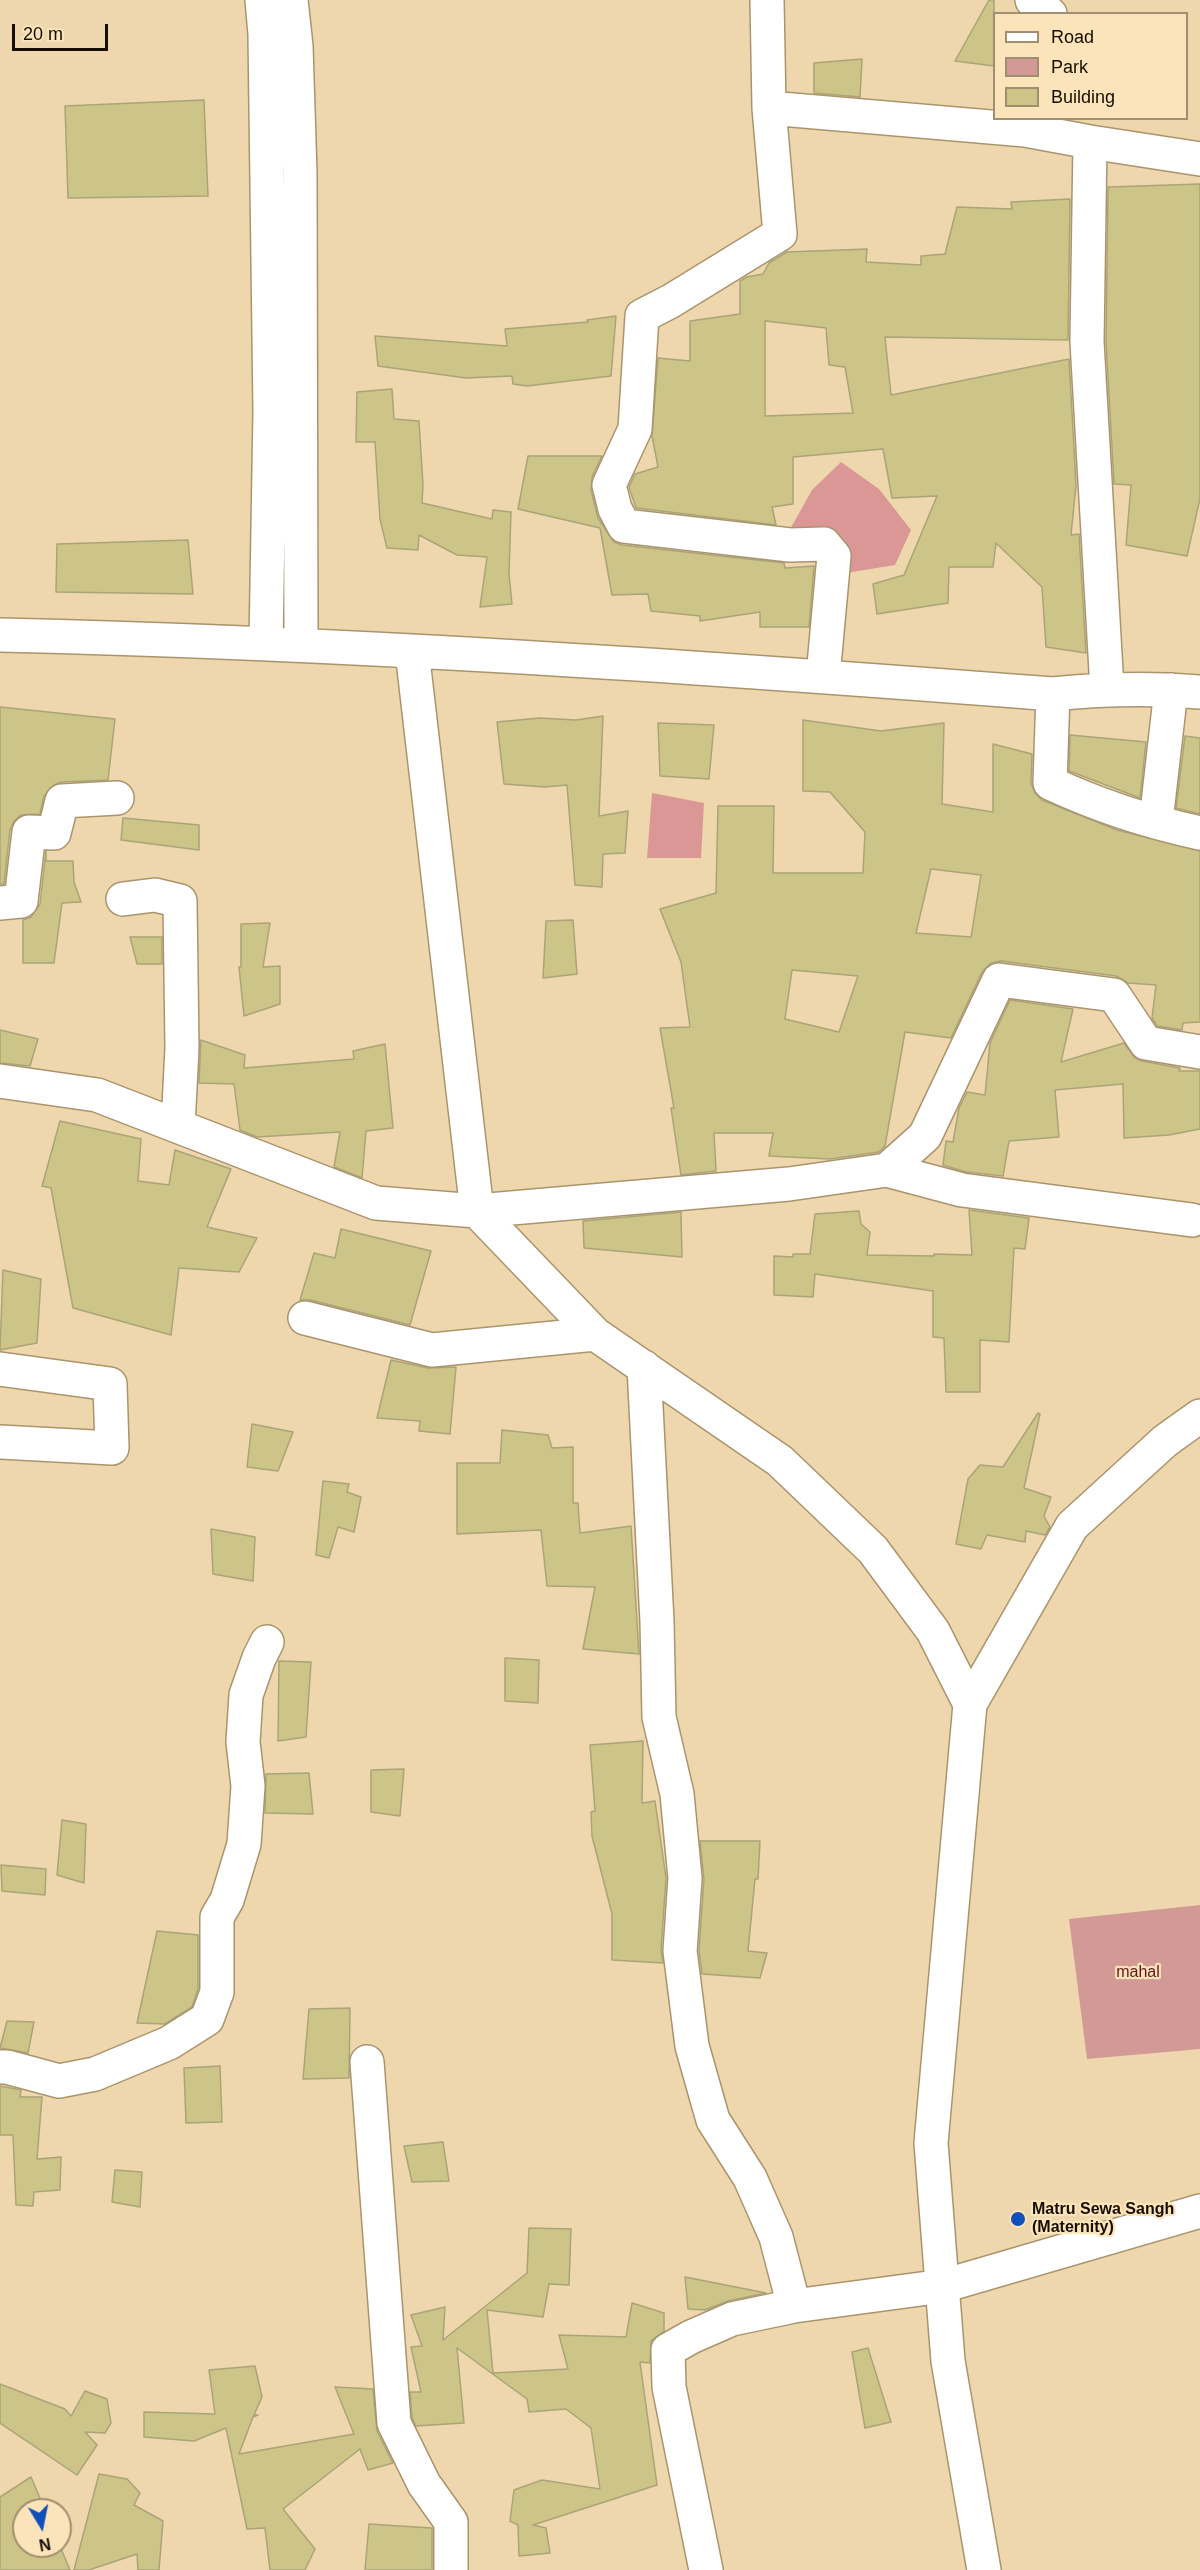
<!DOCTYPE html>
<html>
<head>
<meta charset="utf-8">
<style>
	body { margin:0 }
	#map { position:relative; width:1200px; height:2570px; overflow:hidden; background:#efd7ad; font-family:Helvetica,sans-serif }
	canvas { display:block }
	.legend { position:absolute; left:993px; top:12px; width:195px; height:108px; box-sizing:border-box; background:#fce4ba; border:2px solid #a08e70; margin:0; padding:8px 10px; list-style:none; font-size:18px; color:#150d01 }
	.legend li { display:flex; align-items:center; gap:12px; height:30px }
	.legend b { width:30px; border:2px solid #a08e70 }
	.north { position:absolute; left:12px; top:2498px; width:60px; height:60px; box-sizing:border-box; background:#fce4ba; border:2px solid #a08e70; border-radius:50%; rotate:170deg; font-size:16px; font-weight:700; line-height:24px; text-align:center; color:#150d01 }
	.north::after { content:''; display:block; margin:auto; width:21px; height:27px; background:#114fba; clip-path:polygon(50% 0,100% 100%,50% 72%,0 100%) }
	.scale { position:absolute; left:12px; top:24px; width:96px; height:27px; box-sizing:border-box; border:3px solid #150d01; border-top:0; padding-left:8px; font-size:18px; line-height:21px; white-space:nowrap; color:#150d01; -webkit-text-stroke:4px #fce4ba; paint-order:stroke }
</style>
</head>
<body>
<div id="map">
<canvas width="1200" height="2570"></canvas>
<ul class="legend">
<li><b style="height:8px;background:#fff"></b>Road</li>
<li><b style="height:16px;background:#d39997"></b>Park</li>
<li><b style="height:16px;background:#cdc487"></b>Building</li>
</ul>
<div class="north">N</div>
<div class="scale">20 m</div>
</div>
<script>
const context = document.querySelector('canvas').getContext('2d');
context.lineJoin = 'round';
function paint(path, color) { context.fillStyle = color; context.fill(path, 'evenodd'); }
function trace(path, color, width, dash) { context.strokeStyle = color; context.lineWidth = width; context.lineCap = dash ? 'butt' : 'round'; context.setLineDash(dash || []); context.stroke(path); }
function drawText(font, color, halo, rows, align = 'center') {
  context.font = font + ' Helvetica,sans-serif'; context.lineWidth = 4.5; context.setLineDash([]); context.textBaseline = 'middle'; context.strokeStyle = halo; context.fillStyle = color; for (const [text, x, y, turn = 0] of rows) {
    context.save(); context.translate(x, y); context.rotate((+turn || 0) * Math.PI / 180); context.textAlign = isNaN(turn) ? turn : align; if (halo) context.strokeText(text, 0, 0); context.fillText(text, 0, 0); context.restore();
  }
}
paint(new Path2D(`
	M1200,1905V2049L1087,2059L1069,1919Z`), '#d39997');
paint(new Path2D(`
	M841,462L879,489L911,530L895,565L846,573L788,533L812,490Z
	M652,793L704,803L701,858H647Z`), '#da9795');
const building = new Path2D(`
	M989,0H994V66L955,61Z
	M862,59L860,97L814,93V63Z
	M204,100L208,196L68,198L65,106Z
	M1200,184V499L1187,556L1126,545L1131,485L1114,484L1106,342L1108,187Z
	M1070,199L1068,340L885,337L891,395L1069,359L1076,485L1071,535L1079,534L1086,653L1046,647L1042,587L996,543L993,567H949L948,603L877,614L873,584L904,575L937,496L892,498L883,449L793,457V504L772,507L776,525L636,508L629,487L635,474L658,467L652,436L658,358L690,361V321L740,314V281L747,277L763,274L769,263L787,252L867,249L866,262L921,265V256L945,254L957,207L1012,209L1011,202ZM765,321L826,328L829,365L845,367L853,413L765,416Z
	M616,316L611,376L527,386L513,384L512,376L466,378L378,366L375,336L507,346L505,329L588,322L587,320Z
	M392,389L394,419L419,421L423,485L422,503L492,519L493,510L511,512L509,574L512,604L480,607L487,557L457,555L419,535L418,550L387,548L380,519L375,442H356L357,392Z
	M528,456H602L592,477L591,490L598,518L614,542L622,545L784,563L785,568L814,566L809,627H760V612L700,621V616L651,611L648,594L612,595L600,528L518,509Z
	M188,540L193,594L56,592L57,544Z
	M0,707L115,719L108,780L61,782L54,785L44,796L40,814L21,815L14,821L10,830L4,884H0Z
	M603,716L599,816L628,811L625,853L603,854L602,887L575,885L567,785L545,787L504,784L497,722L540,718L576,720Z
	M803,720L881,731L944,723L942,804L993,812V744L1032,754L1031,783L1035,793L1042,800L1117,830L1200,851V1022L1183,1023L1182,1030L1157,1026L1152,1018L1156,985L1128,983L1116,976L1001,961L991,963L982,972L951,1038L905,1032L885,1146L879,1152L830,1159L769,1156L773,1133H714L716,1171L681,1175L671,1108H674L660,1028L690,1027L681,962L660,909L716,893L718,806H774L773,873H863L865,832L830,792L803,791ZM931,869L981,875L971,937L916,933ZM792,970L858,976L839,1032L785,1019Z
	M658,723L714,725L709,779L660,776Z
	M1070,735L1146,742L1140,798L1069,771Z
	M1185,736L1200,738V814L1176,808Z
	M123,818L199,825V850L121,840Z
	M46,851V861H73L74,882L81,902L62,903L54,963H23V920L31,917L40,904Z
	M573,920L577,974L543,978L546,921Z
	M270,923L263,967L280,966V1004L244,1016L239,967H241V924Z
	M130,937H162V964H137Z
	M1010,1000L1073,1009L1061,1062L1124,1043L1135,1058L1142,1061L1180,1068L1179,1071H1200V1129L1169,1135L1124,1138L1123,1084L1055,1090L1059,1137L1009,1141L1003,1176L966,1172L943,1165L946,1141L953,1142L959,1108L967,1092L985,1095L990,1043Z
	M0,1030L38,1039L30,1066L0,1063Z
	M201,1040L245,1055L244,1068L354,1059L353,1051L385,1044L393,1128L366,1131L362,1178L334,1167L340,1132L257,1137L240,1130L234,1084L199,1083Z
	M60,1121L141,1139L138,1181L169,1185L175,1150L231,1169L207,1227L257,1238L239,1272L179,1268L171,1335L73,1308L51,1188L42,1186Z
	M969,1210L1029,1218L1025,1249L1014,1248L1009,1342L980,1340V1392H946L944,1338L933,1337V1291L815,1274L813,1297L774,1295V1256L793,1257V1254H810L815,1214L859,1211L861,1224L870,1232L867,1255L934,1256V1254L972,1255Z
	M681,1212L682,1257L584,1248L583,1221Z
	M341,1229L431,1251L410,1325L310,1300H300L314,1253L335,1258Z
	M3,1270L41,1279L37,1343L0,1350Z
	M391,1360L428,1368L456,1367L450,1434L419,1431L420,1421L377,1418Z
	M1038,1413L1040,1414L1024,1488L1051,1497L1044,1516L1050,1527L1045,1535L1026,1531L1025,1542L987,1535L981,1549L956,1544L968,1479L980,1465L1003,1467Z
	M252,1424L293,1432L278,1471L247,1467Z
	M502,1430L548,1435L552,1448L573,1447V1503H578L580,1533L631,1526L639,1654L583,1649L595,1587L547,1586L541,1530L457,1534V1463H500Z
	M323,1481L349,1484L347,1492L361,1497L354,1532L338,1527L329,1558L316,1555Z
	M211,1529L255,1537L253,1581L213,1574Z
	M505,1658L539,1660L538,1703L505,1701Z
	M279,1661L311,1662L306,1737L278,1741Z
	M643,1741L642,1803L655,1801L666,1878L661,1950L663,1963L612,1960V1914L592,1836L591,1812L595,1811L590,1745Z
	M404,1769L400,1816L371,1812V1770Z
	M309,1773L313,1814L265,1813L266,1774Z
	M62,1820L86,1824L84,1883L57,1875Z
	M700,1841H760L758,1879H755L748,1951L767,1953L760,1978L702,1974L699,1950L704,1879Z
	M1,1865L46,1869L45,1895L2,1891Z
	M157,1931L198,1935V1989L192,2007L165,2024L137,2023Z
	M350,2008L349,2078L303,2079L309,2009Z
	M7,2021L34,2022L28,2053L0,2048Z
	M220,2066L222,2122L186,2123L184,2068Z
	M0,2086L21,2090L20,2097H42L37,2159L61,2157L60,2190L34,2192L33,2206L16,2205L13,2135H0Z
	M443,2142L449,2181L412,2182L404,2146Z
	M115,2170L142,2172L140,2207L112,2202Z
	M529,2228L571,2229L569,2285L549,2284L543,2317L487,2310L493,2373L568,2369L559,2335L626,2337L632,2303L664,2313V2331L651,2341L650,2363L640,2362L657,2485L533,2525L546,2528L550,2553L519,2556L518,2525L510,2521L514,2490L542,2480L600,2489L591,2428L566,2409L529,2412L527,2399L457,2348L464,2423L416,2426L412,2418L410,2392H421L411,2347L422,2346L411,2315L445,2307L443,2340L527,2273Z
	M685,2277L766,2293L728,2301L705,2310L688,2309Z
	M868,2348L891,2422L865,2428L852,2352Z
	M255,2366L262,2397L254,2415H258L253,2417L239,2454L354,2434L335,2387L373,2389L377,2431L393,2463L368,2470L360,2449L283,2509L315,2549L305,2570H270L265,2528L247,2529L226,2428L194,2441L144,2437V2412L215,2414L209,2370Z
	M0,2384L65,2409L71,2416L85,2391L107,2399L111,2423L105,2433L85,2432L97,2445L77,2475L0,2423Z
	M99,2474L127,2479L140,2493L134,2505L163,2521L159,2570H138L137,2554L89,2570H74Z
	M31,2477L45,2510H24V2546H60L70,2570H0V2497Z
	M369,2524L432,2528V2570H365Z`);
paint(building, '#cdc487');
trace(building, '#aaa478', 1.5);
const minor = new Path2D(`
	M262,0L265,34L270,411L266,643
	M291,0L296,46L300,173L301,644
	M767,0L769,108L780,234L671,301L642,316L635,429L609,485L615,509L624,526L790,545L824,544L834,556L823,676
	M1032,0L1050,14
	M769,108L1025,130
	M1028,118L1025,130L1090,142L1087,342L1107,689
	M1090,142L1200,159
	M0,635C351,643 702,667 1053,694C1103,689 1150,688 1200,692
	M412,651L477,1211L595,1334L780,1461L873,1550L933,1631L970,1704L931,2143L948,2361L984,2570
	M1053,694L1050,783C1097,805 1149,822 1200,833
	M1156,821L1171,690
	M123,899L155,895L180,901L182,1048L178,1126
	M0,903L21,901L29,832L54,833L62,801L117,798
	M0,1081L97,1095L376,1203L477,1211L789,1184L887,1170L925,1136L999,980L1114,995L1146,1043L1200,1052
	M887,1170L962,1190L1192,1220
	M305,1318L432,1350L595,1334
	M644,1367L657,1622L659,1717L677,1794L685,1878L680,1951L692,2046L713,2120L750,2178L776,2237L794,2306
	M0,1369L110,1384L112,1448L0,1442
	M970,1704L1072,1526L1165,1441L1200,1416
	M367,2062L394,2423L424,2484L451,2522V2570
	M0,2067H7L59,2081L95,2074L169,2043L207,2019L217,1992V1917L227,1900L244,1844L248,1786L243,1742L246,1695L259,1658L267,1642
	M706,2570L669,2387L668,2350L691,2337L732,2319L794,2306L943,2286L1200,2211`);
trace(minor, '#ab946d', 36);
trace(minor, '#fff', 33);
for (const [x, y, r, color] of [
	[1018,2219,8,"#114fba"]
]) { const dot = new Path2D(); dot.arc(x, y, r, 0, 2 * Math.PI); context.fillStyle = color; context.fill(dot); trace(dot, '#fce4ba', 2); }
drawText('16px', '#64151c', '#fce4ba', [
	["mahal",1138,1973]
]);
drawText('bold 16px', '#150d01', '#fce4ba', [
	["Matru Sewa Sangh",1032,2210],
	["(Maternity)",1032,2228]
], 'left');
</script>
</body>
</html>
